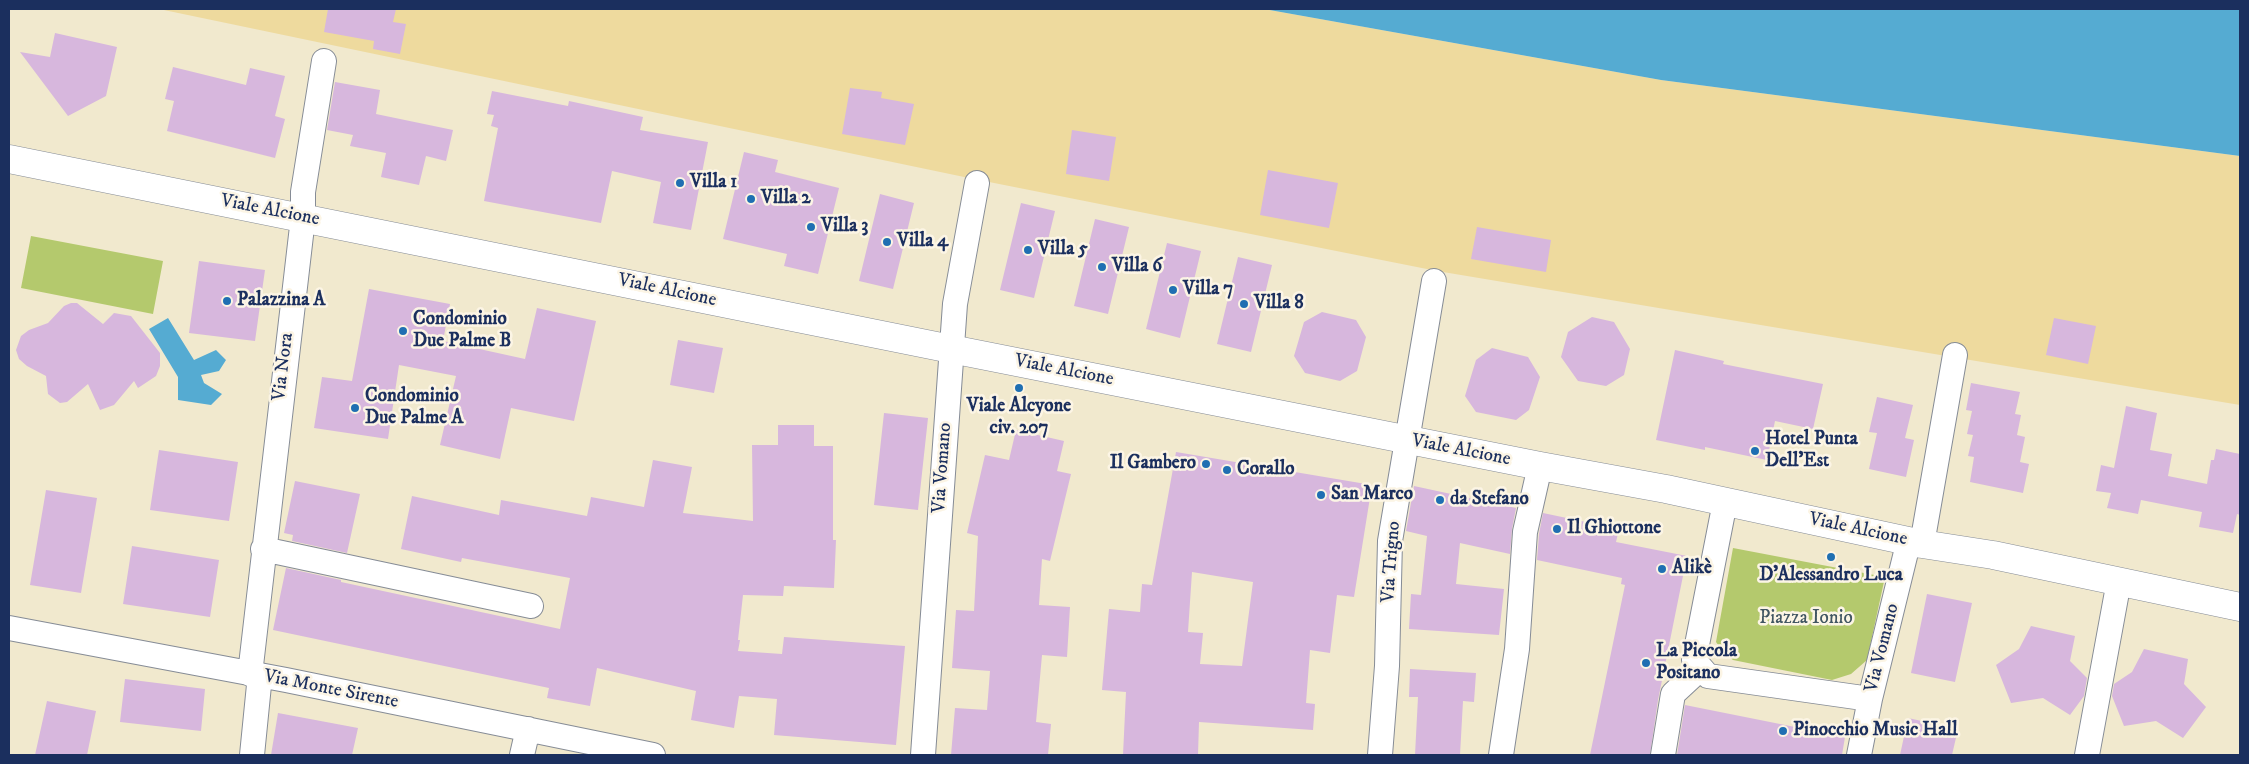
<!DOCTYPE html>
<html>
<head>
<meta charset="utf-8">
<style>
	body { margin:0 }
	#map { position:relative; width:2249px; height:764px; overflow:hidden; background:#f1e9ce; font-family:"IM FELL DW Pica",serif }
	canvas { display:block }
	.frame { position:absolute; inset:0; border:10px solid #1b2f5e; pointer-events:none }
</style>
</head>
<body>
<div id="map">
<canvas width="2249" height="764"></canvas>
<div class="frame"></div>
</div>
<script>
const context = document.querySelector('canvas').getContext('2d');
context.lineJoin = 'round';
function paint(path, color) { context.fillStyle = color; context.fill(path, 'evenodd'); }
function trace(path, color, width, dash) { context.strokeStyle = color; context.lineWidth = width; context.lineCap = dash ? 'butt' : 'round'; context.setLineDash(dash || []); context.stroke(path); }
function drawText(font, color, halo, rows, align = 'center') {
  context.font = font + ' "IM FELL DW Pica",serif'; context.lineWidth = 5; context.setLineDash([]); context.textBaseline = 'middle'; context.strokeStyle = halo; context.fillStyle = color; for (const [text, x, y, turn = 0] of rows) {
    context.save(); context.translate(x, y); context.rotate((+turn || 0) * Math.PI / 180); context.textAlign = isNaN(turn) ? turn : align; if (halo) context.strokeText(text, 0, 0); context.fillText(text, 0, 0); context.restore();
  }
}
paint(new Path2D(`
	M31,236L163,261L153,314L21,288Z
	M1733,548L1885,577L1867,660L1851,674L1832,680L1733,660L1724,653L1716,642Z`), '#b4c96d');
paint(new Path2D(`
	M159,9H1264L1661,80L2240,156V405L1437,271L969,178Z`), '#eeda9e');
paint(new Path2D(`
	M1264,9H2240V156L1661,80Z
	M168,318L194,360L216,350L226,360L219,371L201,375L204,383L222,394L211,405L178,400V377L149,329Z`), '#55abd2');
paint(new Path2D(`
	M328,9H396L393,22L406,24L400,54L373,49L374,41L324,32Z
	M55,33L117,47L106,96L68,116L20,52L50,57Z
	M173,67L246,85L250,68L285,76L275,116L285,119L275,158L167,131L174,101L165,99Z
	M335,82L380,90L376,114L453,130L446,161L426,156L419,185L381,177L386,153L350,146L353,135L327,130Z
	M850,88L882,92L881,98L914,104L905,145L842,134Z
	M492,91L568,106L569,101L643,117L640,130L708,142L691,230L653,223L661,182L612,171L601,223L484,201L498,128L491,126L494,115L487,114Z
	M1072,130L1116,137L1109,181L1066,174Z
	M744,152L778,160L775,172L839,188L818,274L784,266L787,254L723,239Z
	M1268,170L1338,183L1329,228L1260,215Z
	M880,194L914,203L893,289L859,281Z
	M1021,203L1055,211L1034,298L1000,290Z
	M1095,219L1129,227L1108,314L1074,306Z
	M1477,227L1551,240L1546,272L1471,259Z
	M1167,243L1201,251L1180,338L1146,329Z
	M1238,257L1272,265L1251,352L1217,344Z
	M199,261L265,270L255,341L189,333Z
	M369,289L450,304L443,341L525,359L537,308L596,321L574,421L511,408L500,459L440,445L456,376L399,365L388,439L314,428L322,377L352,381Z
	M71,303H77L103,324L114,313L131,316L160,353V366L156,376L138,388L134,381L114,405L100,410L88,384L67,402L60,403L48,394L46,376L27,366L19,359L16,350L21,336L29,330L48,323L64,306Z
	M1322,312L1356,320L1366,337L1357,371L1340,381L1305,373L1294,356L1304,322Z
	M1592,317L1614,322L1630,349L1624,375L1606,386L1578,381L1561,357L1568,332Z
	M2054,318L2096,326L2088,364L2046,355Z
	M678,340L723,348L714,393L670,385Z
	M1492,348L1528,357L1540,377L1529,410L1516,420L1476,412L1465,396L1476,360Z
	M1675,350L1724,361L1723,364L1823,384L1813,429L1775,421L1767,460L1705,447V450L1656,440Z
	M1971,383L2020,392L2015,414L2021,415L2017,435L2025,437L2020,462L2029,464L2023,493L1970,482L1974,457L1968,456L1973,435L1967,434L1972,411L1966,410Z
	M1877,397L1913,405L1905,438L1914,440L1906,477L1869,469L1877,433L1869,432Z
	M2126,406L2157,413L2150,450L2172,454L2168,476L2207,484L2211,460H2214L2216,449L2240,454V515L2237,514L2233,533L2199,527L2202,512L2141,500L2138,514L2107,508L2111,493L2096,491L2101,465L2114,468Z
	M884,413L928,418L918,510L874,505Z
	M778,425H814V446H833V540H836L834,588L784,586L783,596L743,595L738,640H740L738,651L782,654L784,637L905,646L896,745L774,735L777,699L739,696L734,728L691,720L696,691L597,668L590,706L547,698L549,688L273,630L286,568L341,580V582L560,629L570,578L462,558L461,562L401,549L412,496L499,515L501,500L587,516L591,497L644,507L653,460L692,467L683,513L753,521L752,445H778Z
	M1016,430L1064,441L1057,471L1071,474L1050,561L1042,559L1039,605L1070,607L1067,657L1042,655L1036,722L1051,724L1048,755H951L955,708L987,710L990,671L952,668L956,610L974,611L978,536L967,533L985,455L1009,460Z
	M159,450L238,462L229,521L150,510Z
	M1176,452L1372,485L1354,597L1337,595L1330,653L1310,650L1306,703L1315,704L1313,730L1199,722L1198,755H1123L1126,692L1102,690L1109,609L1140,612L1142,584L1152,585ZM1192,572L1253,582L1242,666L1200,664L1203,633L1188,632Z
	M295,481L360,494L347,553L292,541L293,535L284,533Z
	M1414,486L1516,508L1512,529L1510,554L1460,543L1456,584L1504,589L1499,635L1409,629L1411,594L1421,595L1427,536L1406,531Z
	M46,490L97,498L81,593L30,585Z
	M1543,513L1619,529L1616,542L1687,556L1658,700L1650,755H1590L1625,585L1621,584L1622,578L1537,560L1539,534Z
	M132,546L219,560L210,617L123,604Z
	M1927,594L1972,603L1955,682L1911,673Z
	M2031,626L2075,636L2070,661L2087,678L2084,696L2070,715L2043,698L2011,703L1996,665L2019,649Z
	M2144,649L2188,659L2184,684L2206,707L2183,738L2156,721L2124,726L2112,696L2114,684L2132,672Z
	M1410,669L1476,673L1474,702L1463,701L1460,755H1415L1418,697H1409Z
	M125,679L205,689L201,731L120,722Z
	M47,701L96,711L87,755H35Z
	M1685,705L1845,737L1842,755H1677Z
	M278,713L358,728L352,755H271Z
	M1908,718L1958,729L1952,755H1900Z`), '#d7b7dd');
const minor = new Path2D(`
	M1725,502L1694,660L1708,676L1870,699
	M1922,544L1955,355
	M263,549L531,606
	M9,628L286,680L653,755
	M250,674L303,218V192L324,61
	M252,755L260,675
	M522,755L528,729
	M923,755L955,304L977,183
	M1380,755L1387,666L1390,541L1434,281
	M1501,755L1517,649L1525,532L1540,466
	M1663,755L1673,694L1701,668
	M1859,755L1870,699L1909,540
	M2087,755L2119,581`);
const tertiary = new Path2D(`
	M9,159L951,349L1540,466L1666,489L1922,544L1993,555L2240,607`);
trace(minor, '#868c96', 26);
trace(tertiary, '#868c96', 29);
trace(minor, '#fff', 24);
trace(tertiary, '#fff', 28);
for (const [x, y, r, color] of [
	[680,183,5,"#1f6fb2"],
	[751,199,5,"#1f6fb2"],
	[811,227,5,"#1f6fb2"],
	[887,242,5,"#1f6fb2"],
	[1028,250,5,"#1f6fb2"],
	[1102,267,5,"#1f6fb2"],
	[1173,290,5,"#1f6fb2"],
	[227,301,5,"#1f6fb2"],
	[1244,304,5,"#1f6fb2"],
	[403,331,5,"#1f6fb2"],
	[1019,388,5,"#1f6fb2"],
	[355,408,5,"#1f6fb2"],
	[1755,451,5,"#1f6fb2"],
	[1206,464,5,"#1f6fb2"],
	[1227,470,5,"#1f6fb2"],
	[1321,495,5,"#1f6fb2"],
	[1440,500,5,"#1f6fb2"],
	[1557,529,5,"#1f6fb2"],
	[1831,557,5,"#1f6fb2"],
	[1662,569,5,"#1f6fb2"],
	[1646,663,5,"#1f6fb2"],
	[1783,731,5,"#1f6fb2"]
]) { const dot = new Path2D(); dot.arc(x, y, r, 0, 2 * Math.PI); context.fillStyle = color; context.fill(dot); trace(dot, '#fcf5e5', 2); }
drawText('bold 19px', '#1b2f5e', '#fcf5e5', [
	["Villa 1",690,183],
	["Villa 2",761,199],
	["Villa 3",821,227],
	["Villa 4",897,242],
	["Villa 5",1038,250],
	["Villa 6",1112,267],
	["Villa 7",1183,290],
	["Palazzina A",237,301],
	["Villa 8",1254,304],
	["Condominio",413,320],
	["Due Palme B",413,342],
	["Condominio",365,397],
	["Due Palme A",365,419],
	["Viale Alcyone",1019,407,"center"],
	["civ. 207",1019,429,"center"],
	["Hotel Punta",1765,440],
	["Dell'Est",1765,462],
	["Il Gambero",1196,464,"right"],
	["Corallo",1237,470],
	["San Marco",1331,495],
	["da Stefano",1450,500],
	["Il Ghiottone",1567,529],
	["Alikè",1672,569],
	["D'Alessandro Luca",1831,576,"center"],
	["La Piccola",1656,652],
	["Positano",1656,674],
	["Pinocchio Music Hall",1793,731]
], 'left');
drawText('19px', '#1b2f5e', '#fcf5e5', [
	["Viale Alcione",270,211,11],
	["Viale Alcione",667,291,12],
	["Via Nora",284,367,-83],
	["Viale Alcione",1064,371,11],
	["Viale Alcione",1461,451,11],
	["Via Vomano",943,468,-86],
	["Viale Alcione",1858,530,12],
	["Via Trigno",1392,562,-86],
	["Via Vomano",1883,648,-76],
	["Via Monte Sirente",331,690,11]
]);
drawText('19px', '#415662', '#fcf5e5', [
	["Piazza Ionio",1806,619]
]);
</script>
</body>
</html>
